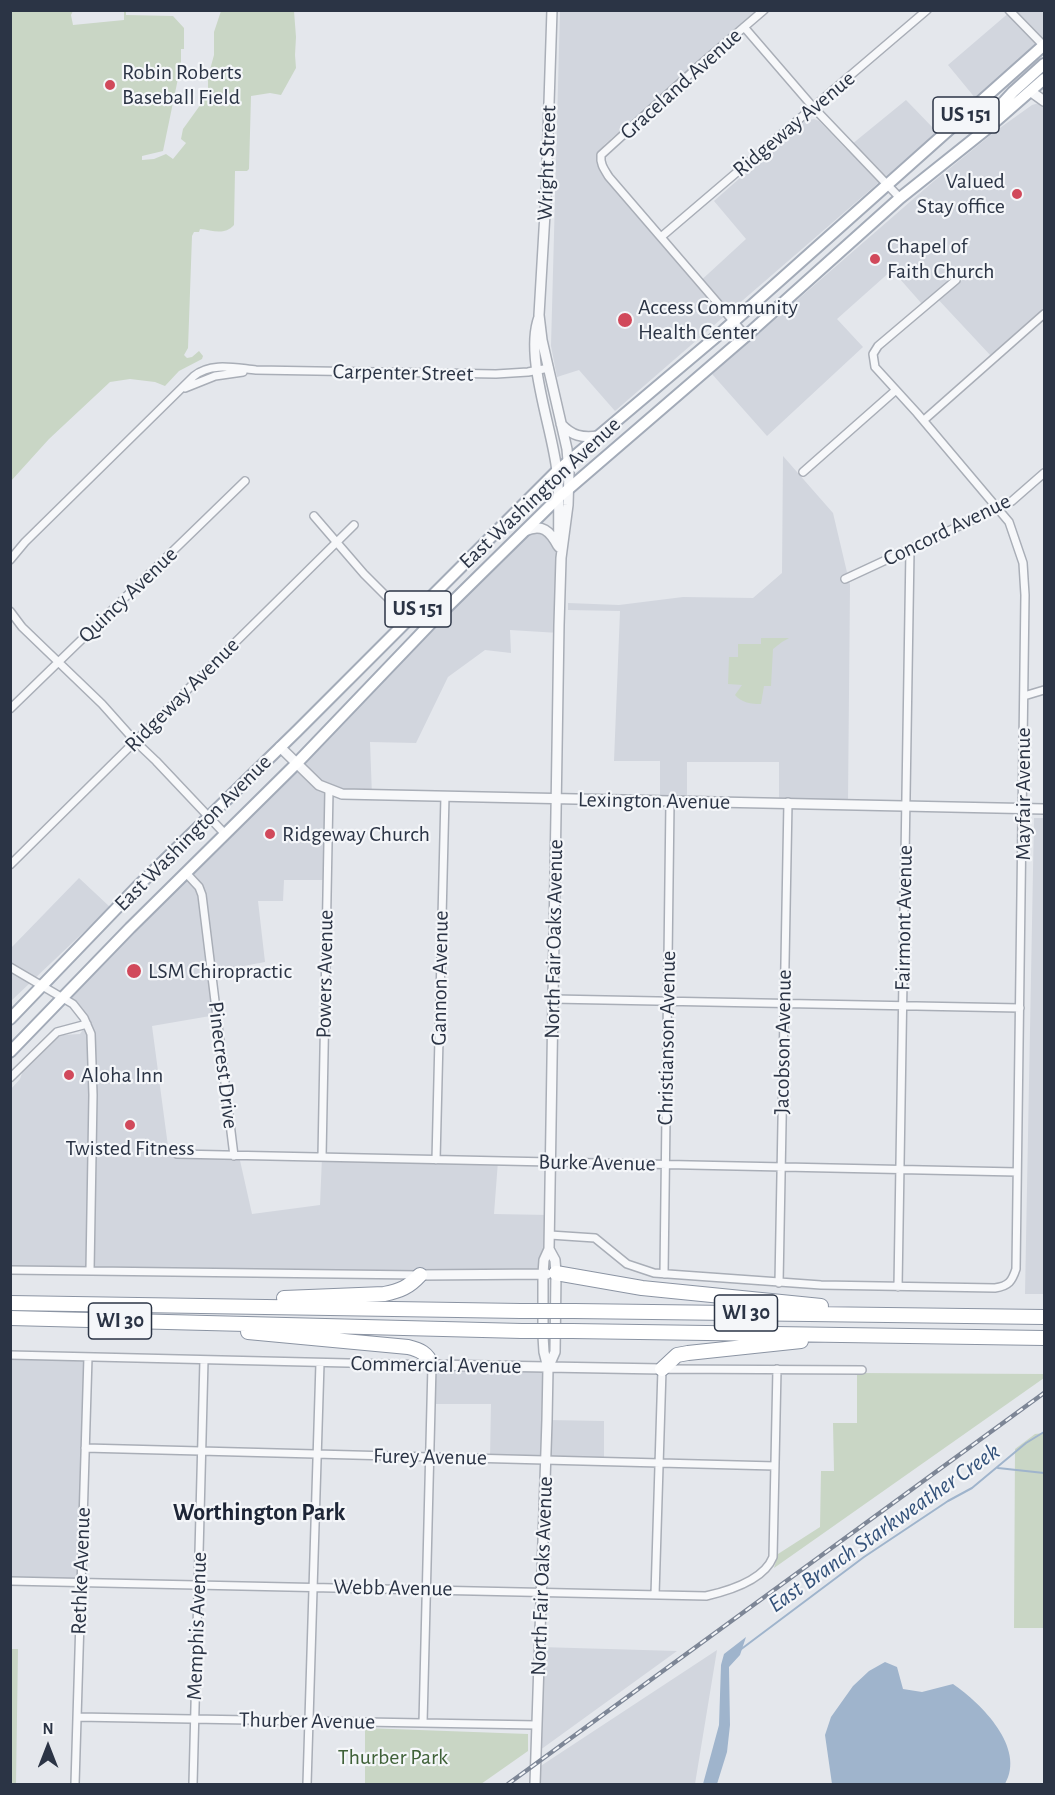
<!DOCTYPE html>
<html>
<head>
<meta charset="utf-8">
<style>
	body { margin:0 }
	#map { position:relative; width:1055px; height:1795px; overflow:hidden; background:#e4e7ec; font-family:"Alegreya Sans",sans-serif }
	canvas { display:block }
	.frame { position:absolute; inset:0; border:12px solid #2b3445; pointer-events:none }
	.north { position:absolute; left:18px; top:1717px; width:60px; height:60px; -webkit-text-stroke:4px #f4f6f9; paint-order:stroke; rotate:0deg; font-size:16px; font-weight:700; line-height:24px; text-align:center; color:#2b3445 }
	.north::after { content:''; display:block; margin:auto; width:21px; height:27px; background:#2b3445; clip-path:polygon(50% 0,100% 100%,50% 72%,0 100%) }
</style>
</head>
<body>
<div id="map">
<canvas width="1055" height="1795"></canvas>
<div class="frame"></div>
<div class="north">N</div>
</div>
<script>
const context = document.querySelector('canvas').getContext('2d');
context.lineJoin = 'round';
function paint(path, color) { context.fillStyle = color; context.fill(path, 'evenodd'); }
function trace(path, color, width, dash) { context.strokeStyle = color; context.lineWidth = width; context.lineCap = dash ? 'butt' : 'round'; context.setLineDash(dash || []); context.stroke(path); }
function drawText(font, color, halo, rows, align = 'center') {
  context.font = font + ' "Alegreya Sans",sans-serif'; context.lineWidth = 4.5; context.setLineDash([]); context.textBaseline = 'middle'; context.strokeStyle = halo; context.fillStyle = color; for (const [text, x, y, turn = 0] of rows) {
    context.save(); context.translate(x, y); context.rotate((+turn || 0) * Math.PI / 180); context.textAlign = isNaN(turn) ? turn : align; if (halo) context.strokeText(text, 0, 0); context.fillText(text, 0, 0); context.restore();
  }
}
paint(new Path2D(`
	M560,11H758L605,144L597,156L599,169L606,180L696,285L746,239L714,201L804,121L814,119L819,121L846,149L906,100L937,132L615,411L579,370L557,377L551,346Z
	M1011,11H1044V37L976,99L948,65Z
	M1039,103L1044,106V309L991,356L934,295L922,304L892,270L837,319L863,347L767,436L712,374L934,181L997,130L1032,105Z
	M783,456L833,513L850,585L848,800L779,799V762H687V796H660V761H614L620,611L568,610V603L619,605L683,597L753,598L782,573Z
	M538,527L559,549V633L510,630L511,653L485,650L448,677L416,743L370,742L372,796L329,790L327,880H284L283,901H258L265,962L211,972L216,1015L152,1026L169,1154L239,1156L252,1214L320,1205L322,1157L498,1161L494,1214L549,1215L543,1274L11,1270V1089L20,1079L23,1070L56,1038L63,1035L80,1034L87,1024L63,997L523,532Z
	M1034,818H1044V1294H1025Z
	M79,878L110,907L11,1001V948Z
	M11,1355L88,1357L80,1583L11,1581Z
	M432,1365L548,1368L547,1420L604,1421V1461L490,1459L491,1404H431Z
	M540,1647L677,1651L536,1753Z
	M717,1650L695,1784H535L536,1769Z`), '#d2d6de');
paint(new Path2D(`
	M11,10L73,11L71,15L73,25L124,20V11H126V15L173,16L184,28V49H181V64L163,151L142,156V160L154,159L166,154L173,159L186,143L181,139L183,129L206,97L208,89V77L214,55V32L221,11H294L296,37L295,55L296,68L281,95L270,93L251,96L249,169L247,171H235L234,225C224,236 212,230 200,229L199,232H194L192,236L188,348L184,355L187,358L192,357L199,351L203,356L202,359L179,371L165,386L155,382L130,379L110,382L49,439L11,481Z
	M761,638H789L782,642L773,649L771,686H764L761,704C751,704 742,703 735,695L742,685L728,684L729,657H738V644H761Z
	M857,1373L1044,1374V1378L774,1568L778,1554L820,1527L821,1471H834L833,1423H857Z
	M1044,1433V1628H1014L1015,1449L1035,1434Z
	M11,1649H18L16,1784H10Z
	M365,1728L528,1734V1751L481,1784H365Z`), '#c9d6c5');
paint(new Path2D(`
	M746,1637L740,1655L729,1667L730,1725L727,1752L717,1784H703L719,1725L721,1665L724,1654Z
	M885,1662L897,1667L903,1689L922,1692L953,1684C982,1704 1026,1748 1005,1784H832L825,1735L831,1717L853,1686L869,1671Z`), '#9fb4cc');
trace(new Path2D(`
	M998,1468L1044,1473
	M740,1650L864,1557L948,1501L972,1488L1026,1443L1044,1432`), '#9fb4cc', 2);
const minor = new Path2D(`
	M1009,10L1044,46
	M744,27L813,107L900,198
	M661,237L927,10
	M746,336L609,177C604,169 600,164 601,155L701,64L764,10
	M185,388L215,376L243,372
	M924,420L1044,314
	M803,472L896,390
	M314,516L364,574L408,618
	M10,560L25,542L194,376C211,362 235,368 256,370L496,374L528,372L549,368
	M845,579L998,508L1012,501L1044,473
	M10,611L22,627L102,704L135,741L156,761L225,834
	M1024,696L1044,690
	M10,709L245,481
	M10,865L354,525
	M186,873L199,887L202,895L234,1156
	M10,967L73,1004L84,1018L91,1034L93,1095L90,1270
	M553,999L1020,1008
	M10,1078L57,1032L87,1024
	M177,1154L1017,1172
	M322,1157L329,790
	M436,1160L445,796
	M550,1235L595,1238L627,1264L654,1273L821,1285L995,1288C1009,1286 1012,1281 1016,1269L1025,595L1023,563L1009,522L917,413L875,367L873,354L878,346L956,280
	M10,1270L419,1275
	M664,1274L670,802
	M779,1283L788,802
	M898,1287L910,550
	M10,1355L432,1365L423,1723
	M85,1448L775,1466
	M10,1581L706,1596C728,1591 764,1580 773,1557L777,1369
	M655,1595L662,1369L862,1370
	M77,1717L537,1725
	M75,1784L88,1357
	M193,1784L204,1360
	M307,1784L320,1363`);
const tertiary = new Path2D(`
	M1030,91L1044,101
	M539,317C524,357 553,430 557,472C560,497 558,522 559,547
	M561,424C572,436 582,438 598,436
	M525,531C542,523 550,531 558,546
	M280,747L319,785L342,794L1044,809
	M420,1275L547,1274
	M432,1365L662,1369
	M548,1368L555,1352L556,1273L555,1260L549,1249
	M535,1784L547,1420L548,1368L544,1352L543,1336V1274L544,1260L549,1249L559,625L561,558L568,505L569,472L567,449L542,340L539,315L546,196L552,10`);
const primary = new Path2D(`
	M989,122L990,117L1013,92L1044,64
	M10,1019L137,887L297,731L557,471L723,331L1044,45
	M10,1052L130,928L297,763L433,621L558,498L746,336L900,198L989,127L1044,79`);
const motorway = new Path2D(`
	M556,1273L642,1288L821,1306
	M284,1298L384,1294C400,1291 409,1287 420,1275
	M10,1303L521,1311
	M574,1311L1044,1317
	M10,1318L522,1331
	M572,1331L1044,1338
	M248,1332L408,1347C420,1350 427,1353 432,1365
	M662,1369L677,1355L688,1353L801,1341`);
trace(minor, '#a9aeb7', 10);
trace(tertiary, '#a9aeb7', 12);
trace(primary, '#a3abb8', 14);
trace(motorway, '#8b94a3', 16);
trace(minor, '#f7f8fa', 7);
trace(tertiary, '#f7f8fa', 9);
trace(primary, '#fff', 10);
trace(motorway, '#fff', 14);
const rail = new Path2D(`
	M508,1784L1044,1393`);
trace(rail, '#7d8696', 4.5);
trace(rail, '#f4f6f9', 2, [7]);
const motorwayBridge = new Path2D(`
	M521,1311H574
	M522,1331H572`);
trace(motorwayBridge, '#8b94a3', 16, []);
trace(motorwayBridge, '#fff', 14);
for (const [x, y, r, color] of [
	[110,85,6,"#d1495b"],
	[1017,194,6,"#d1495b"],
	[875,259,6,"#d1495b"],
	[625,320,8,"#d1495b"],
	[270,834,6,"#d1495b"],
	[134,971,8,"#d1495b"],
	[69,1075,6,"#d1495b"],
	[130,1125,6,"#d1495b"]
]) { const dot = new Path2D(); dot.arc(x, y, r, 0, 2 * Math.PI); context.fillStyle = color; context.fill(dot); trace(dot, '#f4f6f9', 2); }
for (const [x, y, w] of [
	[966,115,66],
	[418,609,66],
	[746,1313,63],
	[120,1321,63]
]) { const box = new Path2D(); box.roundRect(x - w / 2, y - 18, w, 36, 4.5); context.fillStyle = '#f4f6f9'; context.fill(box); trace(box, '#2b3445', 1.5); }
drawText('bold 21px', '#2b3445', null, [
	["US 151",966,115],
	["US 151",418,609],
	["WI 30",746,1313],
	["WI 30",120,1321]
]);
drawText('22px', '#2b3445', '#f4f6f9', [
	["Robin Roberts",122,72],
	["Baseball Field",122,97],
	["Valued",1005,181,"right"],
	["Stay office",1005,206,"right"],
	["Chapel of",887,246],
	["Faith Church",887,271],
	["Access Community",638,307],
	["Health Center",638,332],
	["Ridgeway Church",282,834],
	["LSM Chiropractic",148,971],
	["Aloha Inn",81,1075],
	["Twisted Fitness",130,1148,"center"]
], 'left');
drawText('22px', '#2b3445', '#f4f6f9', [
	["Graceland Avenue",681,84,-42],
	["Ridgeway Avenue",794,124,-40],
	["Wright Street",547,163,-88],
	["Carpenter Street",403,373,1],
	["East Washington Avenue",540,493,-43],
	["Concord Avenue",947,530,-26],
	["Quincy Avenue",128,595,-44],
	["Ridgeway Avenue",182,695,-45],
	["Mayfair Avenue",1023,794,-90],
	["Lexington Avenue",654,801,1],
	["East Washington Avenue",193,833,-45],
	["Fairmont Avenue",904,918,-89],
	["North Fair Oaks Avenue",554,939,-89],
	["Powers Avenue",325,974,-89],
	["Gannon Avenue",440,978,-89],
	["Christianson Avenue",667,1038,-89],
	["Jacobson Avenue",783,1042,-89],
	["Pinecrest Drive",223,1065,83],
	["Burke Avenue",597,1163,1],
	["Commercial Avenue",436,1365,1],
	["Furey Avenue",430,1457,1],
	["Rethke Avenue",81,1571,-88],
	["North Fair Oaks Avenue",542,1576,-88],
	["Webb Avenue",393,1588,1],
	["Memphis Avenue",197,1626,-88],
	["Thurber Avenue",307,1721,1]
]);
drawText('22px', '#3f6138', '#f4f6f9', [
	["Thurber Park",393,1757]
]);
drawText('bold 24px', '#1d2536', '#f4f6f9', [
	["Worthington Park",259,1513]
]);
drawText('italic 24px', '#34527a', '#f4f6f9', [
	["East Branch Starkweather Creek",884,1528,-35]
]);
</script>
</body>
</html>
